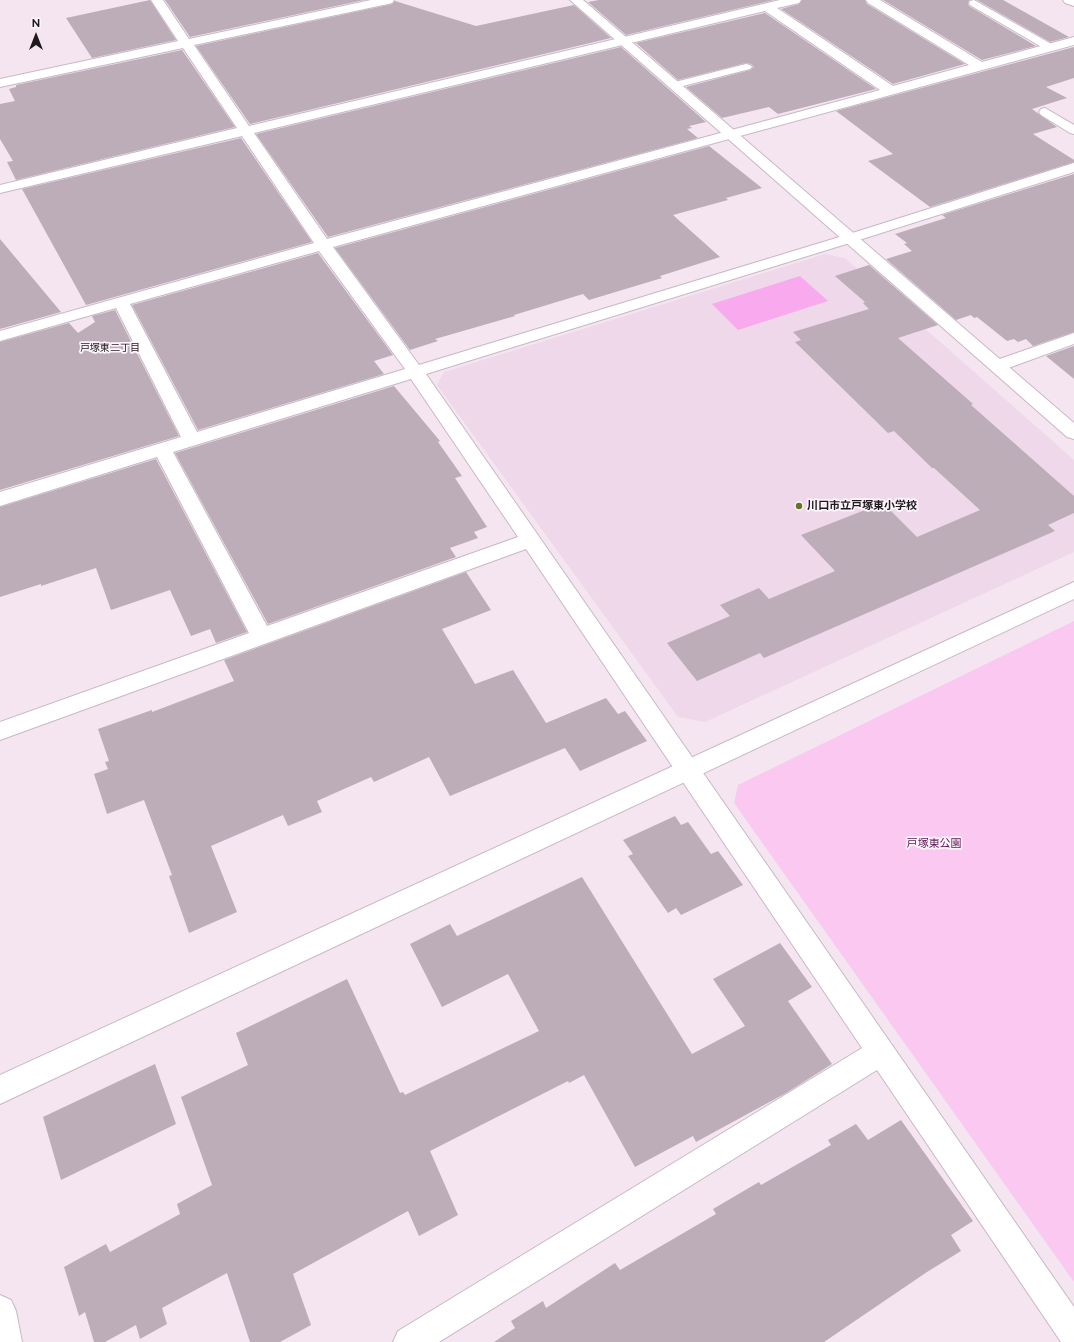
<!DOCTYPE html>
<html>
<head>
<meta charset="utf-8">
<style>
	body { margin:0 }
	#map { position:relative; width:1074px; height:1342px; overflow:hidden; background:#f4e5f1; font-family:Raleway,sans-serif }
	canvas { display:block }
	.north { position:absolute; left:16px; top:16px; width:40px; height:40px; -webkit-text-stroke:3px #fef4fc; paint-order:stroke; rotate:0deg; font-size:11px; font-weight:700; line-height:16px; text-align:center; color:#1e191d }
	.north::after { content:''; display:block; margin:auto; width:14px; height:18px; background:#1e191d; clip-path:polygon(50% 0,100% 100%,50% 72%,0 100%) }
</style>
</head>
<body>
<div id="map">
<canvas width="1074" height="1342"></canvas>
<div class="north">N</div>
</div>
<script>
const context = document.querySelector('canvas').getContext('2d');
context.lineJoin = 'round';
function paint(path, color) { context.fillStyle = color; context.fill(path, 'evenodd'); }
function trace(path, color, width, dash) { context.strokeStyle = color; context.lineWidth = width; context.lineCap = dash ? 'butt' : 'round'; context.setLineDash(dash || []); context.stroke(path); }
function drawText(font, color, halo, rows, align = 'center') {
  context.font = font + ' Raleway,"Noto Sans JP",sans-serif'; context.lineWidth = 3.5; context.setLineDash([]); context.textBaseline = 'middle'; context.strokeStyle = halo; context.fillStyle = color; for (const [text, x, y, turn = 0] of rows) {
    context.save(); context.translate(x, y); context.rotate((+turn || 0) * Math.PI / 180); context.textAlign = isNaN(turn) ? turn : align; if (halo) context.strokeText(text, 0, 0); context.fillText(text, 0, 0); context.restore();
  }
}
paint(new Path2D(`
	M825,254L845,258L1074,460V552L705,722L678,717L437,385L444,372Z`), '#eed8e9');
paint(new Path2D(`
	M1074,621V1282L734,803L738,785Z`), '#fac8f1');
paint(new Path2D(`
	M800,276L828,301L738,330L712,304Z`), '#f9a9ed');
paint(new Path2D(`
	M150,0L176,40L92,58L66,18Z
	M165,0H364L190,37Z
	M599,0H774L626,35L588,2Z
	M802,0H865L867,4L965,64L893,84L781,9L799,4Z
	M883,0H969L968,4L969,6L1036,46L982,60Z
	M977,0H1003L1069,37L1050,42Z
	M395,1L476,26L574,5L611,38L250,124L196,46L388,5L392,4Z
	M765,13L876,89L778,114L769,107L722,118L686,87L750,70L754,67L751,64L746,63L678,80L636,43Z
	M621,47L706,122L689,126L692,128L687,129L698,138L328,237L256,134Z
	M1074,47V78L1046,87L1067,98L1032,109L1057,127L1033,134L1074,160V162L930,207L868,161L893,154L836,111Z
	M182,50L235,127L16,180L7,162L13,161L0,139V104L15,101L9,89L16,87V85Z
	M241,138L312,242L86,305L22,189Z
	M709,146L762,188L726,198L728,200L673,215L720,257L660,276L662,278L589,300L583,294L514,315L515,316L435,339L438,341L410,350L335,248Z
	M1074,174V332L1033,346L1026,339L1018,342L1014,339L1007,341L977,317L974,318L971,315L956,320L886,259L912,251L904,244L907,243L895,234L946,218L942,215Z
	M0,239L61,312L0,329Z
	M318,253L393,355L374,361L384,374L198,430L132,305Z
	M869,265L938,325L898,338L973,404L971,405L1074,496V513L1048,525L1055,531L764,658L760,653L697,681L667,643L730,616L720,605L759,588L769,599L835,571L801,535L883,503L917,537L980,510L934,468H932L894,431L888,433L795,342L801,340L793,332L869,309L863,303L865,302L835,276Z
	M115,310L179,436L0,490V342L69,323L78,333L95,322L92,316Z
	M1074,346V379L1046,356Z
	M394,386L440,441L438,442L462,476L455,478L487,527L474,532L478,538L450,548L456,557L268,624L175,453Z
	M156,459L247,632L216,643L210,629L191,636L170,590L111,610L96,568L41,586V584L0,597V507Z
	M466,572L491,610L442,629L475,684L513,670L546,723L606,698L618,714L625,711L647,741L580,771L565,748L450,796L429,757L374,782L371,777L317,801L322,812L288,826L283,815L211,846L237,912L189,933L169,876L172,875L144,800L107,814L94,774L108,769L105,762L109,761L98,729L152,710V712L234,681L224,660Z
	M675,816L681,825L688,822L711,854L718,851L743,885L681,915L676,908L668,913L628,856L633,854L623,840Z
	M582,877L692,1054L745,1026L713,979L780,943L812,987L788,1001L832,1064L786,1093L696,1142L693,1136L635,1167L584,1075L569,1083L568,1081L430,1151L458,1215L419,1236L408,1211L293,1274L311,1325L280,1342H250L227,1273L162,1308L167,1324L140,1339L136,1325L105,1342H94L85,1312L79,1316L64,1267L106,1244L110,1252L180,1214L177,1204L212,1185L181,1097L248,1065L236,1033L347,979L400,1093L403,1092L405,1095L539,1031L508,974L442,1007L410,944L450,924L457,936Z
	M155,1064L176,1124L61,1180L43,1117Z
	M901,1120L973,1221L951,1235L961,1251L927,1272L824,1342H494L515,1328L511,1321L543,1301L546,1308L615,1263L620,1270L716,1214L713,1209L759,1182L761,1185L831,1145L828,1140L856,1124L868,1140Z`), '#bcadb9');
const service = new Path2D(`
	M974,0L1053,45L1054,47L1049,50L1045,49L970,5L969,3L970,1Z
	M746,64L750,65L752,67L750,69L675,88L671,87L669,85L671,83Z
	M1045,108L1074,125V134L1070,133L1041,115L1039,112L1041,109Z`);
const minor = new Path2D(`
	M151,0H163L189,39L371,0H394L392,3L388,4L194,45L249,126L780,0H801L799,3L777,8L893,86L969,65L868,3L866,0H880L982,62L1074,37V45L333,247L419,365L846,235L1074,163V172L856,241L426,374L1074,1307V1342H1061L877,1070L439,1342H393L398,1331L862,1048L526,549L0,740V722L249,633L157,457L0,506V492L181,437L116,308L0,341V331L314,243L242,136L0,193V185L237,128L183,48L0,87V79L178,41ZM765,11L880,90L327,239L254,133ZM319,251L405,369L197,432L130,304ZM411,379L518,537L267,626L173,452Z
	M1063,0H1074V6L1065,3Z
	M1074,333V344L1003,370L997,371L991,370L988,366L991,362Z
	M0,1295L11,1300L16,1311L22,1342H0Z`);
const tertiary = new Path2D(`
	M570,0H583L1074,423V439L1067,437Z
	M1074,582V599L0,1104V1075Z`);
trace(service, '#c7b8c4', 2);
trace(minor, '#c7b8c4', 2);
trace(tertiary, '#c7b8c4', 2);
paint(service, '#fff');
paint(minor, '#fff');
paint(tertiary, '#fff');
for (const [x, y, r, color] of [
	[799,506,4,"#627626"]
]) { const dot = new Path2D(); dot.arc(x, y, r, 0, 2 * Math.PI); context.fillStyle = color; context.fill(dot); trace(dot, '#fef4fc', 1.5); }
drawText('10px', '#1e191d', '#fef4fc', [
	["戸塚東二丁目",110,348]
]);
drawText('bold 11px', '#1e191d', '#fef4fc', [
	["川口市立戸塚東小学校",807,506]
], 'left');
drawText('11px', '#5a1554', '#fef4fc', [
	["戸塚東公園",934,844]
]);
</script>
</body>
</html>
